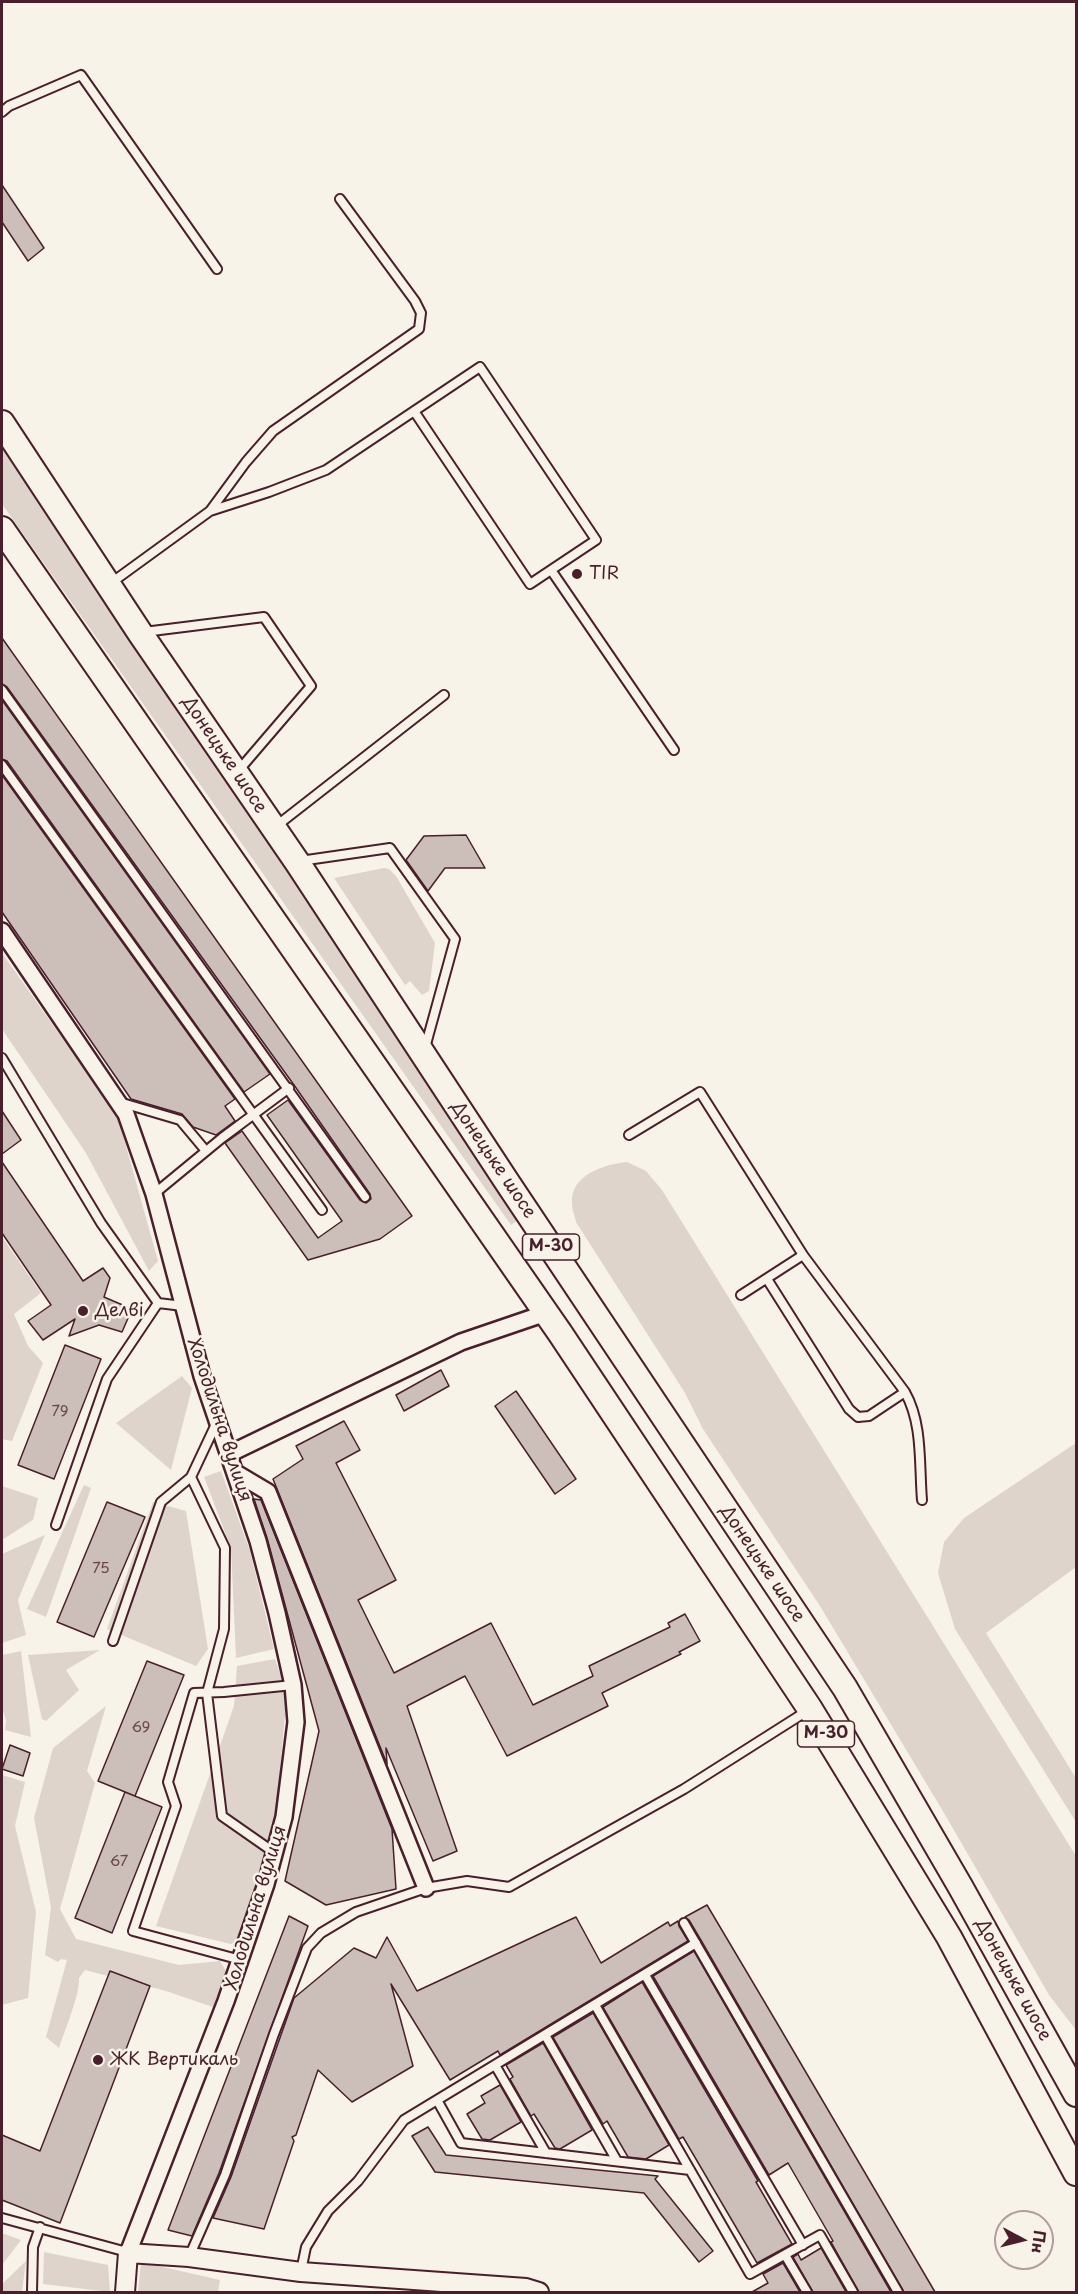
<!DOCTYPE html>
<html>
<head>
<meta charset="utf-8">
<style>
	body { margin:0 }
	#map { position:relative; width:1078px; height:2294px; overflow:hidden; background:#f7f3e8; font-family:"Playpen Sans",sans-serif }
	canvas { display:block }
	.frame { position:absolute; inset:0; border:3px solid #4a1f2b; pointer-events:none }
	.north { position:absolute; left:994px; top:2210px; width:60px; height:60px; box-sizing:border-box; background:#f7f3e8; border:2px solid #b29e9c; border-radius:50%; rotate:97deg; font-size:16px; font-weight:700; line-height:24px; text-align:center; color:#4a1f2b }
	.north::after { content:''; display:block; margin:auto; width:21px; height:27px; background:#4a1f2b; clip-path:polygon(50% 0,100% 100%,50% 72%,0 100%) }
</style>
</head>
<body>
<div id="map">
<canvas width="1078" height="2294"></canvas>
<div class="frame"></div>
<div class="north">Пн</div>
</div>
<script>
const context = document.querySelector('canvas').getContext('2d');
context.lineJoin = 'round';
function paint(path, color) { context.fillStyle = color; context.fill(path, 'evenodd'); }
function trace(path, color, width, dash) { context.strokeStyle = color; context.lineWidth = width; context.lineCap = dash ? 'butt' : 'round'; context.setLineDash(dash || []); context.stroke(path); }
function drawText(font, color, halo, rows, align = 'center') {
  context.font = font + ' "Playpen Sans",sans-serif'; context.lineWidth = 5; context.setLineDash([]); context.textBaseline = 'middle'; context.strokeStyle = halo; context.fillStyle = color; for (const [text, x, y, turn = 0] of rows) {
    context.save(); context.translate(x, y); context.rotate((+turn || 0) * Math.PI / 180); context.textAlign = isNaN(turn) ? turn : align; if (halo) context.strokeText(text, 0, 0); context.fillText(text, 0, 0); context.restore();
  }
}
paint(new Path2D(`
	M2,438L518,1220L511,1225L2,504Z
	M384,868L389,869L396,876L435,943L429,991L422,995L410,981L405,985L334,878Z
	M2,953L118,1117L158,1261L149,1271L86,1153L2,1029Z
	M627,1162L646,1171L662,1190L1076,1856V2030L1049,1995L947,1818L820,1606L703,1429L685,1393L576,1222C575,1216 572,1210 572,1203C570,1175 605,1164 627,1162Z
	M2,1237L41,1293L14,1314L28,1346L43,1363L12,1441L2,1439Z
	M182,1376L192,1388L171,1470L116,1423Z
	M1076,1443V1567L986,1633L1076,1778V1822L955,1629L938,1573L944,1542L964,1518Z
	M221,1471L250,1551L274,1649L236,1658L231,1548L204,1477Z
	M84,1485L91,1488L46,1617L27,1609Z
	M2,1486L38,1498L33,1520L2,1540Z
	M153,1502L186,1511L208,1649L196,1666L107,1629Z
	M45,1535L18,1600L26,1635L2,1643V1554Z
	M100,1650L66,1670L79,1690L46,1721L42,1719L28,1655Z
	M21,1651L31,1737L5,1730L6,1720L2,1708V1655Z
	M275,1659L287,1694L274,1836L239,1946L156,1926L234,1706L237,1666Z
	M106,1706L87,1771L95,1783L60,1909L76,1939L179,1965L220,1961L228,1974L216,2008L166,1991L85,1970L79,1978C80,1994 65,2030 59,2048L46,2037L67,1960L61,1959L58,1962L45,1955L51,1907L34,1818L53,1748Z
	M2,1775L25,1782L15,1826L36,1912L28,1998L2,2005Z
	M2,2233L21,2240L2,2265Z
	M44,2252L108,2265L110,2292L43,2284Z
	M26,2261L22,2292H2V2284Z
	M141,2262L220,2280L218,2292H138Z`), '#ded4cc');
const building = new Path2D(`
	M2,185L44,248L28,261L2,222Z
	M2,638L412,1216L380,1239L308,1260L225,1143L242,1131L318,1238L342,1221L267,1115L288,1100L360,1200L366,1203L371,1199L370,1194L294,1085L7,687L2,684Z
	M2,700L270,1074L244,1092L7,761L2,759Z
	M2,775L235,1099L225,1106L235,1121L216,1135L193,1127L182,1114L131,1099L2,912Z
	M466,835L485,868H445L428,891L406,860L424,836Z
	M2,1111L21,1140L2,1154Z
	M2,1162L83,1281L103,1268L110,1278L104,1297L132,1309L122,1332L99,1325L69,1336L75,1319L43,1340L28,1321L51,1305L2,1233Z
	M65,1345L101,1359L54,1479L18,1465Z
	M441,1370L449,1386L404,1411L396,1395Z
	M516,1391L576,1479L555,1494L495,1406Z
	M344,1421L360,1450L336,1463L396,1580L358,1600L394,1673L491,1623L533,1705L593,1676L589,1666L670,1627L668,1623L685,1614L700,1641L679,1652L681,1654L602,1693L608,1706L507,1756L465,1676L407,1706L457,1851L433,1861L386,1748L387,1764L273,1479L303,1459L296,1446Z
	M254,1499L261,1500L392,1829L396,1889L326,1905L285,1881L319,1731L267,1538Z
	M107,1502L145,1517L94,1637L57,1622Z
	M147,1661L184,1675L135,1796L98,1781Z
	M10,1745L30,1753L23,1776L2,1769Z
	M125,1792L162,1807L112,1933L75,1918Z
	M707,1905L777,2023L935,2292H904L701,1940L689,1920L685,1917Z
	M289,1916L308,1926L219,2173L192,2236L168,2230Z
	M576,1917L601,1963L668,1922L670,1926L678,1921L679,1926L688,1941L500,2055L498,2051L450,2080L391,1984L413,2066L352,2102L318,2070L296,2135L292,2137L294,2141L264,2229L213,2218L231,2177L294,1998L354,1948L376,1958L387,1937L417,1991Z
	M694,1951L891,2292H859L831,2242L833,2241L788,2163L769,2175L653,1976Z
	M110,1971L150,1986L60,2223L2,2200V2135L40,2151Z
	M642,1982L758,2181L756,2182L792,2244L757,2263L683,2137L679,2139L603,2007Z
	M593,2013L669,2145L646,2159L628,2157L607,2121L603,2124L553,2037Z
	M543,2043L592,2130L560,2149L555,2148L534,2114L531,2116L510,2079L513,2077L506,2065Z
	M500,2085L521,2122L490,2140L482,2139L467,2114L485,2103L481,2096Z
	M428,2127L446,2155L658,2176L655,2179L713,2251L699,2262L644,2193L435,2172L412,2136Z
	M821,2248L846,2292H813L793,2257L798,2254L801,2260Z
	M783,2263L800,2292H752L768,2283L763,2274Z`);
paint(building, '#ccbfb9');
trace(building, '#4a1f2b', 1.5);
const service = new Path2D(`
	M2,112L9,106L81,75L217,269
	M210,511L246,462L273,431L419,329L421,313L415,301L340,199
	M551,570L674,750
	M111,583L210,511L269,492L326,470L480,367L596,540L530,584L414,411
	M144,632L264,617L311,686L239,770
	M2,690L365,1197
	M2,765L322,1210
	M275,827L444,695
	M300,861L390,848L455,939L425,1048
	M2,1058L101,1223L158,1303L183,1306
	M119,1102L180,1120L206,1151
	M629,1135L700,1092L803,1255L741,1295
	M154,1194L222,1138L289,1088
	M803,1255L905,1392C923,1424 919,1464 922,1500
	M767,1279L849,1409L858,1417L869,1416L905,1392
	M191,1477L225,1548L224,1629L207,1693L222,1816L275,1853
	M56,1525L107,1379L158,1303
	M113,1641L161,1502L191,1477L216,1424
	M684,1923L898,2292
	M241,1960L133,1931L176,1806L168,1782L194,1693L224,1692L293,1685
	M645,1975L803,2245
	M595,2005L750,2274L820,2235L853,2292
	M545,2035L617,2161
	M495,2065L546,2153
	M437,2100L461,2143L690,2170
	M2,2218L127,2252
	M785,2255L807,2292
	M189,2257L225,2175L274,2034L307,1948L321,1933L356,1912L426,1888L467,1881L509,1887L684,1789L807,1711
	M301,2271L306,2247L328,2211L358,2181L404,2120L696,1943
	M32,2292L33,2247L40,2227`);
const minor = new Path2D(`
	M2,931L126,1114L154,1194L202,1376L258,1541L277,1613L293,1685L296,1722L284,1817L266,1884L226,2001L128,2253
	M229,1454L461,1342L546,1313
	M236,1473L268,1492L426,1888`);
const tertiary = new Path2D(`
	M125,2292L128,2253L189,2257L301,2272L526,2288L539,2292`);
const trunk = new Path2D(`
	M2,423L140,633L297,862L507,1182L845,1688L960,1886L1076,2094
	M2,529L560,1333L810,1709L949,1937L1076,2173`);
trace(service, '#4a1f2b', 12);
trace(minor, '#4a1f2b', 20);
trace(tertiary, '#4a1f2b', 22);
trace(trunk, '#4a1f2b', 28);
trace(service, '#f7f3e8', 8);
trace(minor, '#f7f3e8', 15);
trace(tertiary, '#f7f3e8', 18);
trace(trunk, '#f7f3e8', 24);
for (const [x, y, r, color] of [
	[577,574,6,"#4a1f2b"],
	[83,1311,6,"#4a1f2b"],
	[98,2060,6,"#4a1f2b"]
]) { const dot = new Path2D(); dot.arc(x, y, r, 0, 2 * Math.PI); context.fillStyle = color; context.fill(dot); trace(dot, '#f7f3e8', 2); }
drawText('15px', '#6a474e', null, [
	["79",60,1412],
	["75",101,1569],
	["69",141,1728],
	["67",119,1862]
]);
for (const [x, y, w] of [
	[551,1247,57],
	[826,1734,57]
]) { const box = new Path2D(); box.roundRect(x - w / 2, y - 13, w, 26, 4.5); context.fillStyle = '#f7f3e8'; context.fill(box); trace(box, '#4a1f2b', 1.5); }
drawText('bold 16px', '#4a1f2b', null, [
	["М-30",551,1247],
	["М-30",826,1734]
]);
drawText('18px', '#4a1f2b', '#f7f3e8', [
	["TIR",589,574],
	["Делві",95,1311],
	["ЖК Вертикаль",110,2060]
], 'left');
drawText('18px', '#4a1f2b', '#f7f3e8', [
	["Донецьке шосе",224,755,56],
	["Донецьке шосе",493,1160,56],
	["Холодильна вулиця",219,1420,72],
	["Донецьке шосе",762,1564,56],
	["Холодильна вулиця",256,1908,-73],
	["Донецьке шосе",1013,1980,61]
]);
</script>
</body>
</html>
